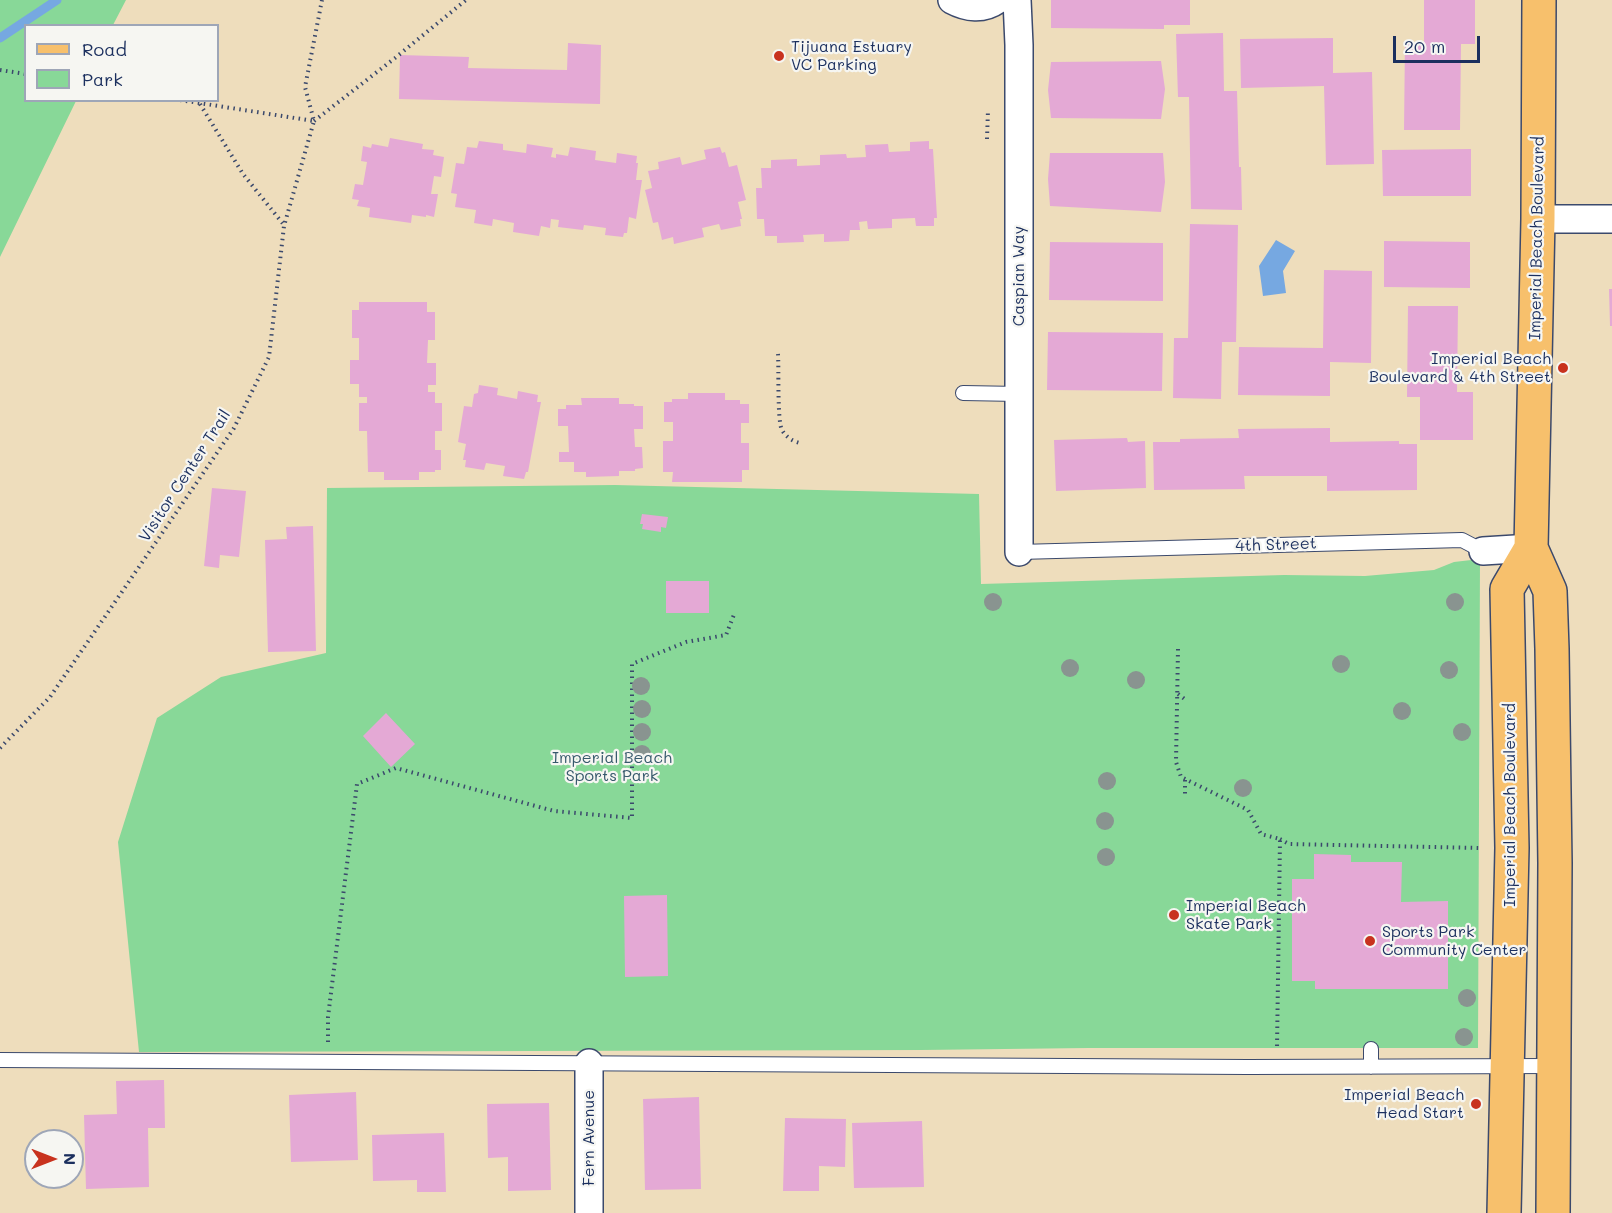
<!DOCTYPE html>
<html>
<head>
<meta charset="utf-8">
<style>
	body { margin:0 }
	#map { position:relative; width:1612px; height:1213px; overflow:hidden; background:#eeddbc; font-family:Mali,sans-serif }
	canvas { display:block }
	.legend { position:absolute; left:24px; top:24px; width:195px; height:78px; box-sizing:border-box; background:#f6f6f2; border:2px solid #9ea6b7; margin:0; padding:8px 10px; list-style:none; font-size:18px; color:#1b2f5e }
	.legend li { display:flex; align-items:center; gap:12px; height:30px }
	.legend b { width:30px; border:2px solid #9ea6b7 }
	.north { position:absolute; left:24px; top:1129px; width:60px; height:60px; box-sizing:border-box; background:#f6f6f2; border:2px solid #9ea6b7; border-radius:50%; rotate:90deg; font-size:16px; font-weight:700; line-height:24px; text-align:center; color:#1b2f5e }
	.north::after { content:''; display:block; margin:auto; width:21px; height:27px; background:#c8321e; clip-path:polygon(50% 0,100% 100%,50% 72%,0 100%) }
	.scale { position:absolute; left:1393px; top:36px; width:87px; height:27px; box-sizing:border-box; border:3px solid #1b2f5e; border-top:0; padding-left:8px; font-size:18px; line-height:21px; white-space:nowrap; color:#1b2f5e; -webkit-text-stroke:4px #f6f6f2; paint-order:stroke }
</style>
</head>
<body>
<div id="map">
<canvas width="1612" height="1213"></canvas>
<ul class="legend">
<li><b style="height:8px;background:#f7c06c"></b>Road</li>
<li><b style="height:16px;background:#88d898"></b>Park</li>
</ul>
<div class="north">N</div>
<div class="scale">20 m</div>
</div>
<script>
const context = document.querySelector('canvas').getContext('2d');
context.lineJoin = 'round';
function paint(path, color) { context.fillStyle = color; context.fill(path, 'evenodd'); }
function trace(path, color, width, dash) { context.strokeStyle = color; context.lineWidth = width; context.lineCap = dash ? 'butt' : 'round'; context.setLineDash(dash || []); context.stroke(path); }
function drawText(font, color, halo, rows, align = 'center') {
  context.font = font + ' Mali,sans-serif'; context.lineWidth = 4.5; context.setLineDash([]); context.textBaseline = 'middle'; context.strokeStyle = halo; context.fillStyle = color; for (const [text, x, y, turn = 0] of rows) {
    context.save(); context.translate(x, y); context.rotate((+turn || 0) * Math.PI / 180); context.textAlign = isNaN(turn) ? turn : align; if (halo) context.strokeText(text, 0, 0); context.fillText(text, 0, 0); context.restore();
  }
}
paint(new Path2D(`
	M0,0H126L113,25L26,26V100L76,101L0,257Z
	M615,485L979,494L981,584L1284,575L1365,576L1434,570L1454,562L1480,559L1478,1048H1088L921,1050L139,1052L118,842L157,718L221,677L326,653L327,488Z`), '#88d898');
paint(new Path2D(`
	M1276,240L1295,251L1283,271L1286,293L1263,296L1259,266Z`), '#76a8e1');
trace(new Path2D(`
	M0,38L57,0`), '#76a8e1', 9);
paint(new Path2D(`
	M1051,0H1190V25H1164V29L1051,28Z
	M1424,0H1475V44H1461L1460,130H1404L1405,42H1424Z
	M1223,33L1224,91H1237L1239,167H1241L1242,210L1191,209L1189,97H1178L1176,34Z
	M1333,38V73L1372,72L1374,164L1326,165L1324,86L1241,88L1240,39Z
	M568,43L601,45L600,104L399,99L400,55L469,57L468,68L567,70Z
	M1161,61L1165,89L1161,119L1051,118L1048,90L1051,62Z
	M390,138L423,144L422,149L434,150L433,155L444,157L441,177L434,176L431,194H438L434,217L426,215V217L412,215L411,223L369,217L370,208L357,206L359,200L352,199L355,184L363,185L367,162L361,161L363,146L371,148L372,144L388,147Z
	M479,141L503,144V150L526,153L527,144L553,148L551,157L556,158V154L568,156L570,147L596,151L595,160L616,163L617,153L637,156L636,163H638L636,180H642L636,219L629,217L627,233H624L623,237L605,235L606,228L584,225L583,230L558,227L559,220L551,219L550,228L541,226L539,236L513,232L514,223L493,219L492,226L474,223L476,210L455,207L457,194L451,193L456,163L464,164L467,147L477,148Z
	M929,141V149H933L937,218H934V226H916L915,218L892,219V228L868,229L867,221L859,222L860,230H850L849,241L824,242V234L803,235L804,242L777,243V236H765L764,219H757L756,188H762L761,168H771V160L797,159V166L820,165V155L846,154L847,158L866,157L865,145L888,144L889,152L910,151V142Z
	M720,147L722,153L725,152L729,167L737,165L746,200L738,202L742,219H740L741,226L721,230L719,224L702,228L704,237L674,244L673,237L662,240L658,222L653,223L645,190L652,188L648,171L659,169L658,162L680,157L682,165L706,159L704,150Z
	M1471,149V196H1383L1382,150Z
	M1050,153H1163L1165,182L1161,212L1050,206L1048,179Z
	M1190,224L1238,225L1236,342H1222L1221,399L1173,398L1174,338H1188Z
	M1384,241L1470,242V288L1384,287Z
	M1050,242L1163,243V301L1049,300Z
	M1324,270L1372,271L1371,363L1330,362V396L1238,395L1239,347L1323,348Z
	M1609,289H1612V326H1610Z
	M359,302H427V312H435V340H428L427,363H436V385H428V392H435V403H442V431H435V450H441V470H435V472H419V480H384V472H368L367,431H359V403H367V397H359V384H350V360H359V338H352V310H359Z
	M1408,306H1458L1457,392H1473V440H1420V397H1407Z
	M1048,332L1163,333L1162,391L1047,390Z
	M479,385L498,388L497,395L517,399L518,391L538,395L537,402H541L528,472H526L524,479L503,476L505,466L486,463L484,470L465,467L466,460H463L466,444L458,442L464,406L472,407L474,394L478,393Z
	M688,393H725V400H740V404H749V423H741V443H749V470H742V482H672L673,472H663V441H673V422H664V402H672V399H688Z
	M581,398H619V404H634V406H643V429H634L635,447H642L643,468L635,469V471H619V476L586,477V472H574V462H559V452H569L568,426H558V409H566V405H582Z
	M1330,428V442L1399,441V444H1417V490L1327,491V476H1244L1245,489L1154,490L1153,442H1180V439L1239,438L1238,429Z
	M1127,438L1128,442L1145,441L1146,488L1056,491L1054,440Z
	M212,488L246,491L239,557L220,555L219,568L204,566Z
	M642,514L668,517L666,528L661,527V532L642,529L643,524H640Z
	M313,526L316,651L268,652L265,540L287,539L286,527Z
	M666,581H709V613H666Z
	M386,713L415,744L391,767L363,736Z
	M1314,854L1351,855V862H1402L1401,902L1448,901V989H1315V981H1292V879H1314Z
	M667,895L668,976L625,977L624,896Z
	M164,1080L165,1128H148L149,1187L86,1189L84,1115L117,1114L116,1081Z
	M356,1092L358,1160L291,1162L289,1095Z
	M699,1097L701,1189L645,1190L643,1099Z
	M549,1103L551,1190L508,1191V1157L488,1158L487,1104Z
	M785,1118L846,1119L845,1167L819,1166V1191H783Z
	M922,1121L924,1187L854,1188L852,1123Z
	M444,1133L446,1192H417V1180L373,1181L372,1135Z`), '#e4a9d5');
const lane = new Path2D(`
	M963,393L1019,394
	M1019,552L1462,540L1483,551
	M0,1060L1248,1067L1553,1066
	M1371,1067V1049`);
const street = new Path2D(`
	M952,0C967,8 983,10 997,0
	M1017,0L1019,45V552
	M1538,219H1612
	M1483,551L1531,548
	M589,1063V1213`);
const primary = new Path2D(`
	M1539,0L1538,219L1531,548L1550,591L1552,649L1555,863L1553,1213
	M1504,1213L1512,848L1507,589L1531,548`);
trace(lane, '#3b496c', 16);
trace(street, '#3b496c', 30);
trace(primary, '#3b496c', 36);
trace(new Path2D(`
	M0,70L26,74
	M180,100L314,121
	M200,104L243,174L284,225
	M314,121L395,58L466,0
	M987,139L988,110
	M778,354C779,367 777,421 782,430C786,437 792,441 800,443
	M1178,649L1176,762L1181,777L1248,810L1261,834L1280,839L1277,1048
	M1178,694L1186,700
	M0,748L50,697L234,428L269,357L284,226L314,121L305,87L322,0
	M1185,780V794
	M1280,839L1289,844L1482,848
	M328,1042V1017L357,784L396,768L554,811L632,818V664L686,642L726,635L735,612`), '#3b496c', 4, [1.5, 4.5]);
trace(lane, '#fff', 14);
trace(street, '#fff', 27);
trace(primary, '#f7c06c', 33);
context.fillStyle = '#899490';
for (const [x, y] of [
	[993,602],
	[1455,602],
	[1341,664],
	[1070,668],
	[1449,670],
	[1136,680],
	[641,686],
	[642,709],
	[1402,711],
	[642,732],
	[1462,732],
	[642,754],
	[1107,781],
	[1243,788],
	[1105,821],
	[1106,857],
	[1467,998],
	[1464,1037]
]) { context.beginPath(); context.arc(x, y, 9, 0, 2 * Math.PI); context.fill(); }
for (const [x, y, r, color] of [
	[779,56,6,"#c8321e"],
	[1563,368,6,"#c8321e"],
	[1174,915,6,"#c8321e"],
	[1370,941,6,"#c8321e"],
	[1476,1104,6,"#c8321e"]
]) { const dot = new Path2D(); dot.arc(x, y, r, 0, 2 * Math.PI); context.fillStyle = color; context.fill(dot); trace(dot, '#f6f6f2', 2); }
drawText('16px', '#1b2f5e', '#f6f6f2', [
	["Tijuana Estuary",791,47],
	["VC Parking",791,65],
	["Imperial Beach",1551,359,"right"],
	["Boulevard & 4th Street",1551,377,"right"],
	["Imperial Beach",1186,906],
	["Skate Park",1186,924],
	["Sports Park",1382,932],
	["Community Center",1382,950],
	["Imperial Beach",1464,1095,"right"],
	["Head Start",1464,1113,"right"]
], 'left');
drawText('16px', '#1b2f5e', '#f6f6f2', [
	["Imperial Beach Boulevard",1537,238,-89],
	["Caspian Way",1019,276,-90],
	["Visitor Center Trail",185,476,-57],
	["4th Street",1276,545,-2],
	["Imperial Beach Boulevard",1510,805,-90],
	["Fern Avenue",589,1138,-90]
]);
drawText('16px', '#36596c', '#f6f6f2', [
	["Imperial Beach",612,758],
	["Sports Park",612,776]
]);
</script>
</body>
</html>
